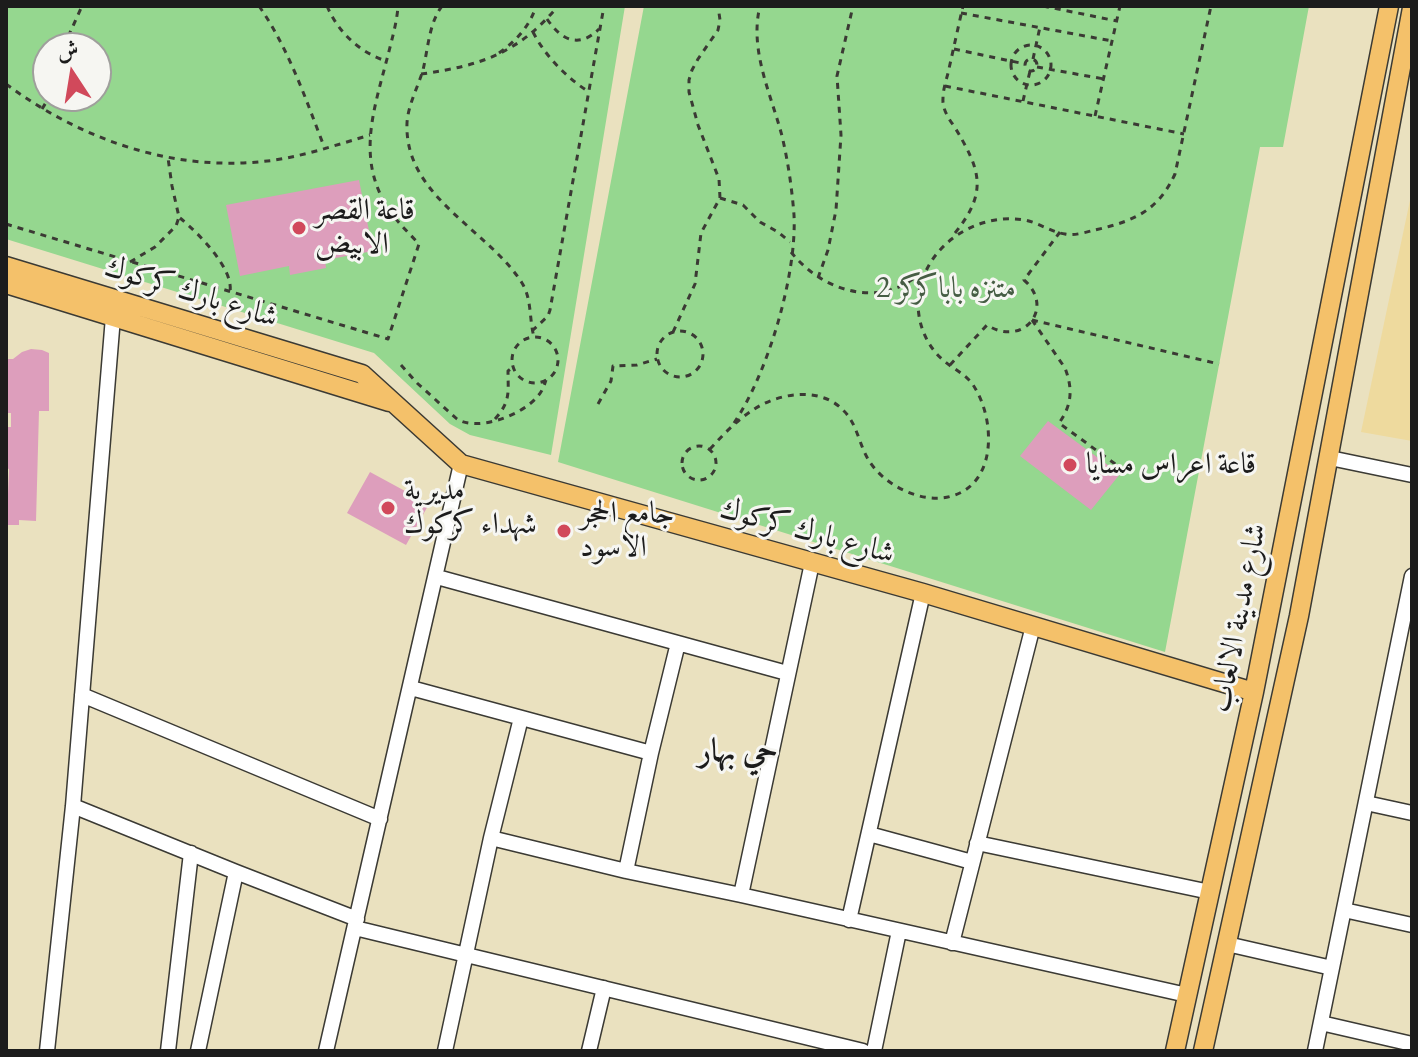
<!DOCTYPE html>
<html>
<head>
<meta charset="utf-8">
<style>
	body { margin:0 }
	#map { position:relative; width:1418px; height:1057px; overflow:hidden; background:#eae1bf; font-family:"EB Garamond",Amiri,serif }
	canvas { display:block }
	.frame { position:absolute; inset:0; border:8px solid #1c1c1c; pointer-events:none }
	.north { position:absolute; left:32px; top:32px; width:80px; height:80px; box-sizing:border-box; background:#f6f6f2; border:2px solid #9f9f9c; border-radius:50%; rotate:348deg; font-size:22px; font-weight:700; line-height:32px; text-align:center; color:#1c1c1c }
	.north::after { content:''; display:block; margin:auto; width:28px; height:36px; background:#d1495b; clip-path:polygon(50% 0,100% 100%,50% 72%,0 100%) }
</style>
</head>
<body>
<div id="map">
<canvas width="1418" height="1057"></canvas>
<div class="frame"></div>
<div class="north">ش</div>
</div>
<script>
const context = document.querySelector('canvas').getContext('2d');
context.lineJoin = 'round';
function paint(path, color) { context.fillStyle = color; context.fill(path, 'evenodd'); }
function trace(path, color, width, dash) { context.strokeStyle = color; context.lineWidth = width; context.lineCap = dash ? 'butt' : 'round'; context.setLineDash(dash || []); context.stroke(path); }
function drawText(font, color, halo, rows, align = 'center') {
  context.font = font + ' "EB Garamond",Amiri,serif'; context.lineWidth = 6; context.setLineDash([]); context.textBaseline = 'middle'; context.strokeStyle = halo; context.fillStyle = color; for (const [text, x, y, turn = 0] of rows) {
    context.save(); context.translate(x, y); context.rotate((+turn || 0) * Math.PI / 180); context.textAlign = isNaN(turn) ? turn : align; if (halo) context.strokeText(text, 0, 0); context.fillText(text, 0, 0); context.restore();
  }
}
paint(new Path2D(`
	M6,6H625L551,455L470,435L450,424L374,353L6,239ZM48,48H96V96H48Z
	M644,6H1309L1283,147H1260L1165,652L558,462Z`), '#95d78f');
paint(new Path2D(`
	M1412,191V441L1361,432Z`), '#eeda9e');
paint(new Path2D(`
	M359,180L373,251L325,260L326,268L290,275L289,266L240,276L226,205Z
	M31,349L42,350L49,353V411H39L36,521L19,520V525H6V494H8L9,469L6,468V427H11V413H6V359H13L22,352Z
	M1048,421L1120,474L1091,510L1020,456Z
	M370,472L429,504L406,545L347,513Z`), '#dd9ebc');
const minor = new Path2D(`
	M1330,458L1412,475
	M437,577L787,673
	M411,688L651,753L626,871
	M82,695L380,819
	M651,753L678,643
	M1366,803L1412,813
	M73,806L236,872L357,919
	M869,834L972,862
	M491,838L626,871L741,895L1187,995
	M977,843L1210,892
	M741,895L812,563
	M1344,910L1412,925
	M849,920L923,593
	M355,928L863,1051
	M952,943L1033,626
	M1227,944L1332,968
	M1321,1023L1412,1044
	M47,1051L73,806L113,317
	M168,1051L191,853
	M198,1051L236,872
	M326,1051L461,464
	M445,1051L491,838L521,718
	M589,1051L604,988
	M874,1051L899,931
	M1315,1051L1412,576`);
const major = new Path2D(`
	M6,266L362,374L461,464L923,593L1254,692
	M6,284L389,402
	M1175,1051L1254,692L1389,6
	M1203,1051L1299,616L1412,8`);
trace(minor, '#3b3a34', 17);
trace(major, '#3b3a34', 21);
trace(new Path2D(`
	M259,6C289,49 306,100 325,149
	M327,6C338,32 359,52 386,61
	M442,6C429,23 428,49 423,70C418,87 408,105 407,123C404,197 488,229 522,283C532,299 529,319 534,337
	M1043,6L1117,21
	M961,13L1112,41
	M547,19C561,40 579,49 599,29
	M533,32C545,56 567,78 589,92
	M1011 65a20 20 0 1 1 40 0a20 20 0 1 1-40 0Z
	M65,48L68,37L82,6
	M954,49L1025,64
	M499,53C516,41 530,26 536,6
	M1025 65a6 6 0 1 1 12 0a6 6 0 1 1-12 0Z
	M1033,59L1040,27
	M1037,67L1104,79
	M421,74C480,66 519,53 558,6
	M6,84C83,141 178,174 275,160C308,155 339,144 370,135
	M945,86L1184,134
	M1023,101L1030,71
	M42,109L50,96
	M1095,116L1120,6
	M720,198L743,205L760,222L778,232L790,242
	M180,218C197,232 234,268 230,292
	M6,224L388,339L419,244C409,233 398,223 390,211C355,160 374,110 388,55C392,39 397,22 398,6
	M955,233C989,191 980,169 954,126C948,118 942,108 943,98C943,90 946,81 948,73C953,51 958,28 963,6
	M791,252C824,294 887,311 926,267
	M130,262L155,247L176,226L179,217L172,186L168,158
	M818,278L828,250L836,210L841,135L837,76L853,6
	M1032,320L1065,368C1073,389 1072,405 1059,423L1122,469
	M1032,320L1219,364
	M532,331L548,316L550,310L604,6
	M657 354a23 23 0 1 1 46 0a23 23 0 1 1-46 0Z
	M673,332L695,284L701,233L720,198L719,179L698,125L689,92V80L692,70L698,59L718,30L720,20L718,6
	M512 360a23 23 0 1 1 46 0a23 23 0 1 1-46 0Z
	M401,365L417,383L457,419C478,432 522,415 537,397C542,392 544,386 546,380
	M950,365L987,325C1023,348 1056,308 1024,280L1060,232
	M598,404L611,381L613,366L637,365L657,359
	M495,419C511,401 508,392 508,371L513,367
	M734,423C768,373 797,275 794,215C792,189 788,161 782,136C771,94 749,50 760,6
	M682 463a17 17 0 1 1 34 0a17 17 0 1 1-34 0Z
	M710,449C722,436 735,422 750,412C776,393 820,385 844,411C857,424 859,444 868,459C883,485 922,505 952,496C997,483 995,421 975,388C967,374 954,370 943,360C920,340 912,306 923,278C938,237 983,213 1025,220C1039,223 1051,232 1065,234C1075,236 1086,232 1095,230C1134,221 1158,211 1175,174L1211,6`), '#3b3a34', 3, [6, 6]);
trace(minor, '#fff', 14);
trace(major, '#f4c16a', 18);
for (const [x, y, r, color] of [
	[299,228,8,"#d1495b"],
	[1070,465,8,"#d1495b"],
	[388,508,8,"#d1495b"],
	[564,531,8,"#d1495b"]
]) { const dot = new Path2D(); dot.arc(x, y, r, 0, 2 * Math.PI); context.fillStyle = color; context.fill(dot); trace(dot, '#f6f6f2', 3); }
drawText('30px', '#1c1c1c', '#f6f6f2', [
	["قاعة القصر",315,211],
	["الابيض",315,245],
	["قاعة اعراس مسايا",1086,465],
	["مديرية",404,491],
	["شهداء كركوك",404,525],
	["جامع الحجر",580,514],
	["الاسود",580,548]
], 'left');
drawText('30px', '#465d44', '#f6f6f2', [
	["متنزه باباكركر 2",946,289]
]);
drawText('30px', '#1c1c1c', '#f6f6f2', [
	["شارع بارك كركوك",191,293,17],
	["شارع بارك كركوك",807,532,15],
	["شارع مدينة الالعاب",1239,618,-79]
]);
drawText('bold 32px', '#1c1c1c', '#f6f6f2', [
	["حي بهار",738,752]
]);
</script>
</body>
</html>
